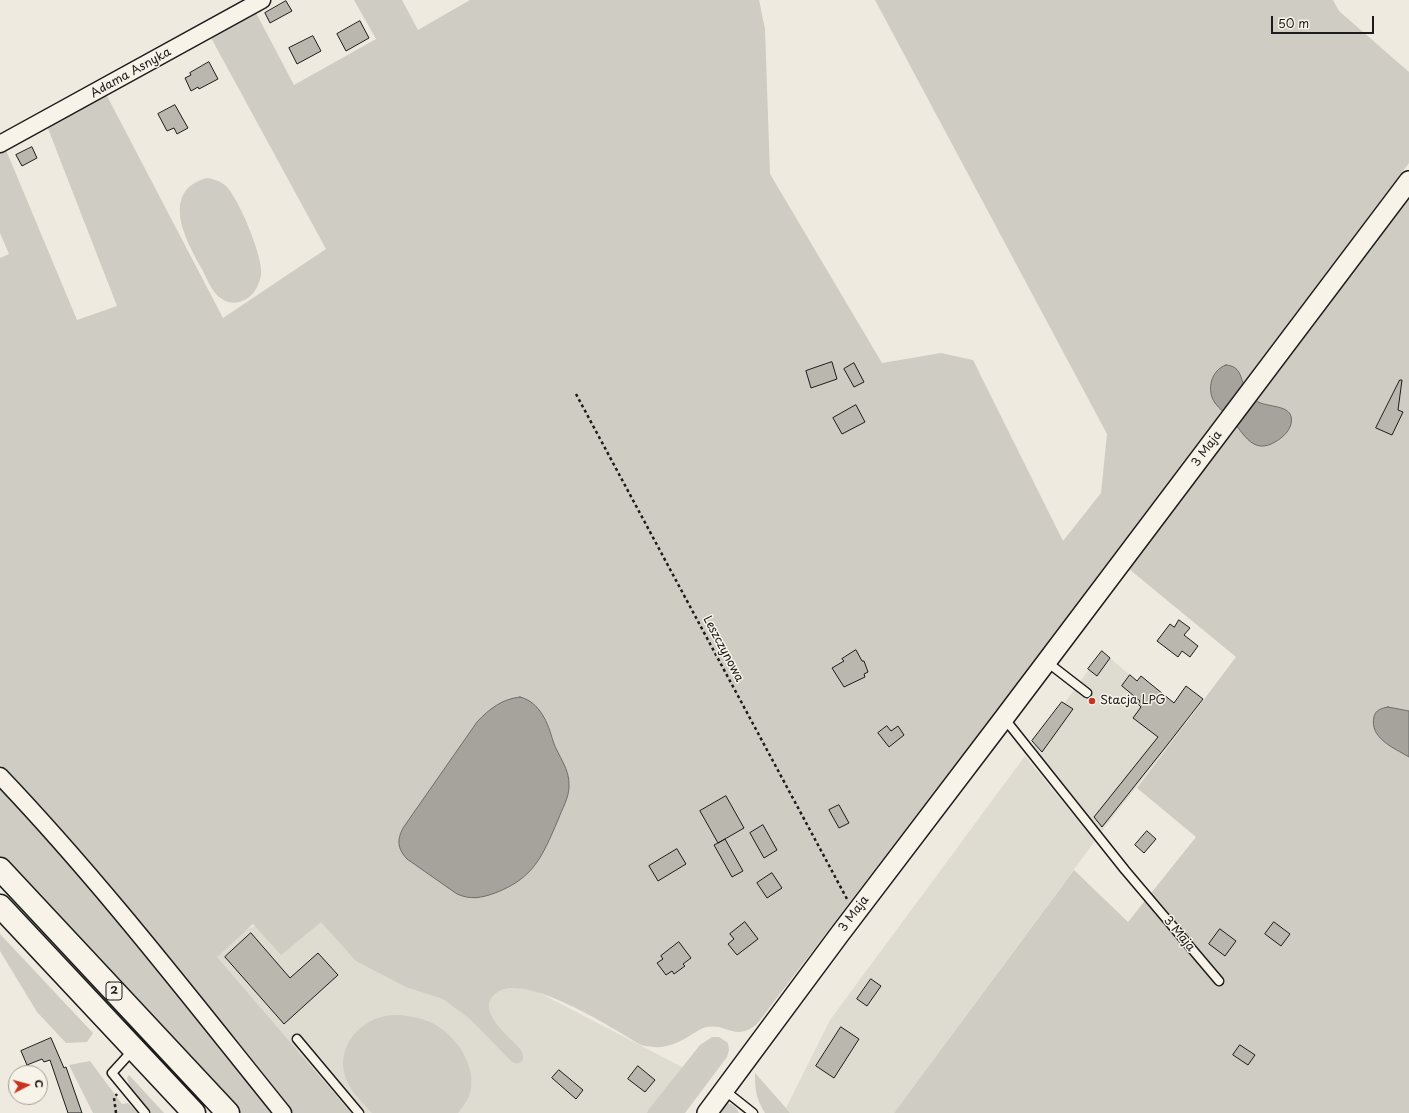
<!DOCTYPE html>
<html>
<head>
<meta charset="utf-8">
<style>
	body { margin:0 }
	#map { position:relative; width:1409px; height:1113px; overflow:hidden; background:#eeeae0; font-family:"Playpen Sans",sans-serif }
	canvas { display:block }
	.north { position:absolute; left:8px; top:1065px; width:40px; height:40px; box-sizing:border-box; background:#f7f3e8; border:1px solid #9f9d96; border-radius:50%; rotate:84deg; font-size:11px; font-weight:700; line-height:16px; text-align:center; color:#1c1c1c }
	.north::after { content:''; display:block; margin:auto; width:14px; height:18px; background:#c8321e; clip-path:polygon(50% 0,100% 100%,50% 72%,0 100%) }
	.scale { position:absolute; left:1271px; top:16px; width:103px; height:18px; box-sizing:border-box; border:2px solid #1c1c1c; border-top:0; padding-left:5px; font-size:12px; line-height:14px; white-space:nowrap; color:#1c1c1c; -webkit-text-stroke:3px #f7f3e8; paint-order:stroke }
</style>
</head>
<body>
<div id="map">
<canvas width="1409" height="1113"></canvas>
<div class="north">С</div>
<div class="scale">50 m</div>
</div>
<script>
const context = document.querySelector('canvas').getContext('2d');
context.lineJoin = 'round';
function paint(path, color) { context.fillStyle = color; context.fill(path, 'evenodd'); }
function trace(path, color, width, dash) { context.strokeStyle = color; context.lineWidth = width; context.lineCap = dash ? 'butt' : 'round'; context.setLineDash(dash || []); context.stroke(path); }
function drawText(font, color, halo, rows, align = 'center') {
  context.font = font + ' "Playpen Sans",sans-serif'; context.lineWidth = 3; context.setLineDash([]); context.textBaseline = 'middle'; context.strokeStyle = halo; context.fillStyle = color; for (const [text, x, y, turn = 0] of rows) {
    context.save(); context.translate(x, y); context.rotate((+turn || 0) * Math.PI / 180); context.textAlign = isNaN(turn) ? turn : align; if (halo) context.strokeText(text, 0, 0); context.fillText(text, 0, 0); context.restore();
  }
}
paint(new Path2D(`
	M1102,651L1186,724L1101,832L1033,747Z
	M1025,756L1095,841L894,1113H790L786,1108L830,1020Z
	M352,893L480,962L684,1068L648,1113H335L185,950Z`), '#dedbd1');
paint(new Path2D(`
	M354,0H402L418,30L470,0H759L765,29L770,174L882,363L941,353L973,360L1063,541L1101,493L1107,434L875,0H1333L1339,11L1409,72V163L990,718L757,1024C735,1042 727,1023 707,1027C701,1028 696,1032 691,1035C673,1046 662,1050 641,1045C615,1030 522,969 495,994C475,1011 510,1037 521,1050L523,1055V1060C519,1064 516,1064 511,1061L470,1019L443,999L406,987L356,961L321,922L281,955L253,924L217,957L351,1113H292C197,995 105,875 0,765V258L9,254L0,233V153L6,150L77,320L117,306L47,126L106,94L223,318L326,249L210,36L255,11L294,85L376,39Z
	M207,178C214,179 220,181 226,186C239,199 260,251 261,269C262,276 259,283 256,289C249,301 234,307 222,299C212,293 207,279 202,269C186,241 159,191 207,178Z
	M1409,195V1113H894L1074,870L1128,922L1196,837L1137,788L1236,657L1129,569L1312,328Z
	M0,786L105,903L274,1113H237L0,860Z
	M0,934L93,1033L87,1042L66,1043L37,1012L0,951Z
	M400,1015C411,1016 420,1018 430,1022C454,1033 475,1062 471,1089C470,1098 463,1106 458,1113H372C363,1103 352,1093 347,1081C334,1052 355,1023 385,1016C390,1015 395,1015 400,1015Z
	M712,1037H719L728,1043L729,1050L727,1057L685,1113H647L649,1109L700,1045Z
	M90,1061L122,1104L128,1103L138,1113H93L69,1065Z
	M755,1073L786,1108L790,1113H765C756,1099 755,1090 755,1073Z
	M129,1075L164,1113H151L131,1091L127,1078Z
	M724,1103C732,1103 736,1106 739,1113H717Z`), '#cfccc3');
const water = new Path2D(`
	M1226,365C1241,366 1240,377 1245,388C1247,392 1250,395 1253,398C1262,410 1296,401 1291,424C1289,432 1282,438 1275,442C1253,455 1244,434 1232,420C1227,414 1220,410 1215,403C1206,390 1211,370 1226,365Z
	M520,697C540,702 548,723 553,741C558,756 570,769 569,786C569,798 562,809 558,820C542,857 534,878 495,893C481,898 471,900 457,894L407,859C397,848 397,840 403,828L477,722C489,709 502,699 520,697Z
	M1388,707L1409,711V757C1394,748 1369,738 1374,717C1375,710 1382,708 1388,707Z`);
paint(water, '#a6a39d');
trace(water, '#6f6d69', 1);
const building = new Path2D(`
	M286,1L292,11L270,23L265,13Z
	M360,21L369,38L346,51L337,34Z
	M313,36L321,51L297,64L289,48Z
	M209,62L218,79L199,89L198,87L191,91L185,78L191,75L190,73Z
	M175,105L188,128L177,134L174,128L167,131L158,114Z
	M32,147L37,158L22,166L16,155Z
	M832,362L837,379L811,388L806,371Z
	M854,363L864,382L854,387L844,369Z
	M1400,380H1402L1398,410L1403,412L1392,435L1376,428Z
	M856,405L865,422L842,434L833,418Z
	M1179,620L1190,628L1184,635L1198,646L1190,657L1182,651L1178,657L1157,641L1170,624L1174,627Z
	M856,650L862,661H864L868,672L864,674L865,677L844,687L832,668L844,661L842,659Z
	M1102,651L1110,658L1097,676L1088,669Z
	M1130,675L1137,681L1141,676L1174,703L1186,686L1203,699L1168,744L1102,827L1094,817L1158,737L1133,718L1141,707L1138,704L1140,701L1122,686Z
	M1062,702L1073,709L1042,752L1032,741Z
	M887,726L891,731L898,726L904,735L889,747L878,733Z
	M726,796L744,828L718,843L725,839L743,871L732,877L714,845L718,843L700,811Z
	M839,805L849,823L839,828L829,810Z
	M763,825L777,850L764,858L750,833Z
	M1147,831L1156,839L1144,853L1135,845Z
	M677,849L686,864L658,881L649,866Z
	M772,873L782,888L767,898L757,883Z
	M745,922L758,939L737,955L728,944L734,939L730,934Z
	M1274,922L1290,934L1281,946L1265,934Z
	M1220,929L1236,941L1225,956L1209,944Z
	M251,933L290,978L318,953L338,975L284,1024L225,957Z
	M679,942L691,958L683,964L685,966L674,974L672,971L666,975L657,963L663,959L661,956Z
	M871,979L881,986L867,1006L857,999Z
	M841,1027L859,1039L834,1078L816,1066Z
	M51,1038L64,1068L66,1067L82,1113H68L50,1060L44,1062L42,1059L27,1065L21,1051Z
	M1240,1045L1255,1055L1248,1065L1233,1055Z
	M638,1066L655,1080L645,1092L628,1079Z
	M559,1070L583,1090L576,1099L552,1078Z`);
paint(building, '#bab7af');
trace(building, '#1c1c1c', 1);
const service = new Path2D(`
	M1047,662L1087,693
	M1004,718L1125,870L1219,981
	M297,1039L359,1113
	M133,1050L112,1073L145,1113
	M724,1090L753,1113`);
const minor = new Path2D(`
	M0,144L262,0
	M0,776C101,882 191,999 283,1113`);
const tertiary = new Path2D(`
	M707,1113L839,935L1004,718L1409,181`);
const trunk = new Path2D(`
	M0,869L228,1113
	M0,906L194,1113`);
trace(service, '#1c1c1c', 11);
trace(minor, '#1c1c1c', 19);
trace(tertiary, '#1c1c1c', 22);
trace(trunk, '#1c1c1c', 25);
trace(new Path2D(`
	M576,394L847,899
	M116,1113L114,1098L117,1094`), '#1c1c1c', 2.5, [3, 3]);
trace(service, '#f7f3e8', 8);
trace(minor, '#f7f3e8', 16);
trace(tertiary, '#f7f3e8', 19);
trace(trunk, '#f7f3e8', 22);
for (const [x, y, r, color] of [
	[1092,701,4,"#c8321e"]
]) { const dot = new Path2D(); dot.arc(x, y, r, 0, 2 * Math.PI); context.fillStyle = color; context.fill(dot); trace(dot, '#f7f3e8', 1.5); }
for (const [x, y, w] of [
	[114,991,16]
]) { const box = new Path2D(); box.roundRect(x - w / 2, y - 9, w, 18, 3); context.fillStyle = '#f7f3e8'; context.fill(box); trace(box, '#1c1c1c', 1); }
drawText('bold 11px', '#1c1c1c', null, [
	["2",114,991]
]);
drawText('12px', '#1c1c1c', '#f7f3e8', [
	["Adama Asnyka",131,73,-29],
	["3 Maja",1207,449,-53],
	["Leszczynowa",723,649,62],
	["3 Maja",854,914,-53],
	["3 Maja",1179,934,50]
]);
drawText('12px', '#1c1c1c', '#f7f3e8', [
	["Stacja LPG",1100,701]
], 'left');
</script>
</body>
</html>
